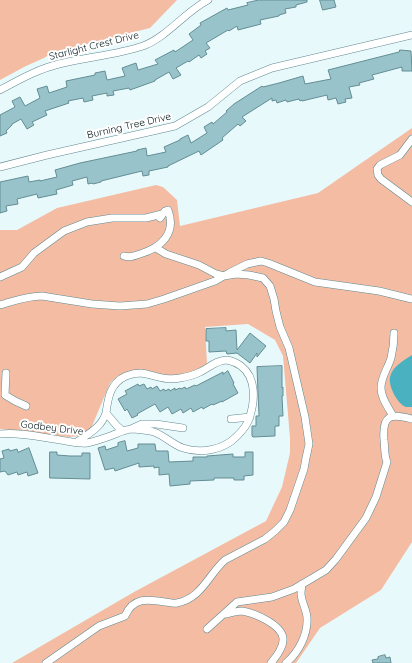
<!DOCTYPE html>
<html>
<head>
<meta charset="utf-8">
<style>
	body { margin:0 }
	canvas { display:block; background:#e8f9fc }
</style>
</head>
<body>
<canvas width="412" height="663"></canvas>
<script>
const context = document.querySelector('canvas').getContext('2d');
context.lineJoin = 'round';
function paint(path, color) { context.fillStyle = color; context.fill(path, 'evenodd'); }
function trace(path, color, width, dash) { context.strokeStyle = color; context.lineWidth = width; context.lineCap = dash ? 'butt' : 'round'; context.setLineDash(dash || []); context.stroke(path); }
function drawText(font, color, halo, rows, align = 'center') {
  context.font = font + ' Quicksand,sans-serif'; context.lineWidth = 4; context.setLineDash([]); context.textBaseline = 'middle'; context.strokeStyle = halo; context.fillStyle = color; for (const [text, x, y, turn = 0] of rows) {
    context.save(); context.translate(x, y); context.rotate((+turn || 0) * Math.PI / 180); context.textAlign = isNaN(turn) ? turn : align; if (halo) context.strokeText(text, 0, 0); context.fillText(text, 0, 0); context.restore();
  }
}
paint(new Path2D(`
	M0,0H177L150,28L52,53L44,58L26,66L0,80Z
	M412,128V542L381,590L320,628L296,663H12L134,592L266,521L282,487L290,453V438L283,356L275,340L248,324L205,327L207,364L193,372L177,375L168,376L141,370L128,372L118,376L110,383L90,431L80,436L69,437L0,429V230H17L57,208L156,185L163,187L177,200L180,226L318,193Z`), '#f4bda3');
paint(new Path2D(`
	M412,355V407C410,407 408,407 406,407C397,404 388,385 390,377C392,367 404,360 412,355Z`), '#49b1c0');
const building = new Path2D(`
	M259,0H307V2L296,5V7L285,9L286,13L279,15V16L260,20L261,24L238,30L237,26L229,31L228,30L206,43L210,48L205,51L207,54L201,58L199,55L189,62L188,61L176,68L181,75L173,79L169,72L155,80V81L130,90L129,88L113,91L114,95L107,96V93L92,96L93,100L84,102L83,98L68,101L69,103L45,111L47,115L32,122L34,125L27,129L21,119L12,124V125L6,131L7,133L0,136V115L15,107L12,101L20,97L25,106L40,98L37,89L47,86L49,93L67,87L66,81L95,75V73L105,71L107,80L125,76L122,68L136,63L138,70L158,64L155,60L174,50L175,52L193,40L189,34L201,25L200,23L227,8L228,10L248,5L247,3Z
	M320,0H334L336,7L323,10Z
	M400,50L411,51L412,71H402V67L372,75L374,79L359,83L360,85L349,87L352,98L345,99L346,102L338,104L336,98L328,100L327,95L302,101V100L300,101L299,99L287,102L286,100L277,103L276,100L272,101V98L242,117L246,121L240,126L238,124L222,138L223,140L201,155L199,151L168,166V167L149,171V175L143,176L142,171L101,181V182L93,184L92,183L88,184L87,177L72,181L73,185L56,190L57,194L38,198L37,194L17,199L18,204L6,206L7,211L0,213V182L28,176L29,182L40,180V181L57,177L55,170L80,163L137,151V150L146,148L147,156L166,152L164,147L180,140V139L188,135L191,143L207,133L204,127L212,122L213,124L227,112L226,111L234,104L262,86L263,87L279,83L303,76L305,84L331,79L328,70L399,52Z
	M226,328V331L236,330L237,350L250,333L266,346L257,357V353L250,363L237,353L227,354L226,351L209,352V341H206V329Z
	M282,366V388L283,387V396H282L283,416H279V426H275V436L253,437L252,436V426H256V416H259L257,367Z
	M228,371L234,383L233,384L238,393L222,402V401L213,405L212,404L203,409L202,407L193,412L191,408L183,413L181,409L172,414L168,407L160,412L155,404L137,414L138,415L132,418L127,409L125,411L118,399L127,394L125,391L138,384L139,386L144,384L147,389L151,387L152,389L157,386L160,391L164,389L165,391L169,389L170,391L175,388V390L180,388L181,389L185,387L186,389L195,385L196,386L223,372V374Z
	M125,441L127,451L138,448V444H155L156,451H168L169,462L193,461V457H207V456L233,454V457H245V452H253V475L244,476V480H234V478H214V480L190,481V484L170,486L169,474L159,475V467L154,468V466L139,467V463L115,471L114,468L105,470L98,448L105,446L106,450L118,446V443Z
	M29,448L38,473L28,476L27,472L18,475L17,472L8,475L5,471L0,472V459L4,458L2,451L9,449L10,451L17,449L18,452Z
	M50,452H57V455L70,456H82V453H90V479L50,478Z
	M385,655L386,658L390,657L391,663H373L372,660L378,659V657Z`);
paint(building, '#98c3ca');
trace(building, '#638d93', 1);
const minor = new Path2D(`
	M0,90C19,80 38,69 59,64C87,57 116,55 143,46C167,37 185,12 208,0
	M412,139L400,155L380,165L377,169L378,175L381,179L412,202
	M0,167L47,155L175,126L208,107L240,81L272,68L412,35
	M124,256C130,258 134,256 140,254C160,248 177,234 168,210L165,211L160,218
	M0,277L22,267L34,253L64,231L87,222L112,218H146L162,214
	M0,305C14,301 27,296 42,296L92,304L120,306L147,304L164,299L215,281L229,273L247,264L261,261L268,263L315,282L379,291L412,299
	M6,373L5,395L15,401L26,406
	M393,416C388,407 381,398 381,388C381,377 388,368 391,358C393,350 394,341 394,333
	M231,419L250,417
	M131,429L142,424H156L183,428
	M0,434C20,432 40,437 60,440C67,441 80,444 87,443C96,441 105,438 113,435C120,432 126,429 133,429C140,430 148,430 154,432C165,436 173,445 183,448C201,454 224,450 237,436C242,431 247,426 249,419C255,402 257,378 241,366C237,363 232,361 227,360C216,360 209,368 200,372C194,375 186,377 180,378C165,381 155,375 141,373C136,373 131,374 126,376C110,383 108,398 106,413L117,426L123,431
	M77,442C89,433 101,428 106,413
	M226,614C231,613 237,611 242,611C254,613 281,624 283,638C284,646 276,657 271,663
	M207,629L237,602L272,597L294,589L326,570L336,559L366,518L376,497L387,462C384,455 385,447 384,440C382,415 390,413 412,419
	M46,663L99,626L125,616C133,597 148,599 165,602C169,602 173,604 177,603C202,598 208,575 225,560L265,539L275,531L284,522L290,510L304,469L306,458L309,444L305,417L289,348L280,327L276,311L274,299L270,286L263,278L249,275L236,274L224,276L216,274L199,265L166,254L156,248
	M286,663C298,653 308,635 307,618C307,610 301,602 301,593C301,590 302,587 302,584`);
trace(minor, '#608990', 8);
trace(minor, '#fff', 7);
drawText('10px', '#061719', '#fff', [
	["Starlight Crest Drive",94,46,-14],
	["Burning Tree Drive",129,126,-13],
	["Godbey Drive",52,428,7]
]);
</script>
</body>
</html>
